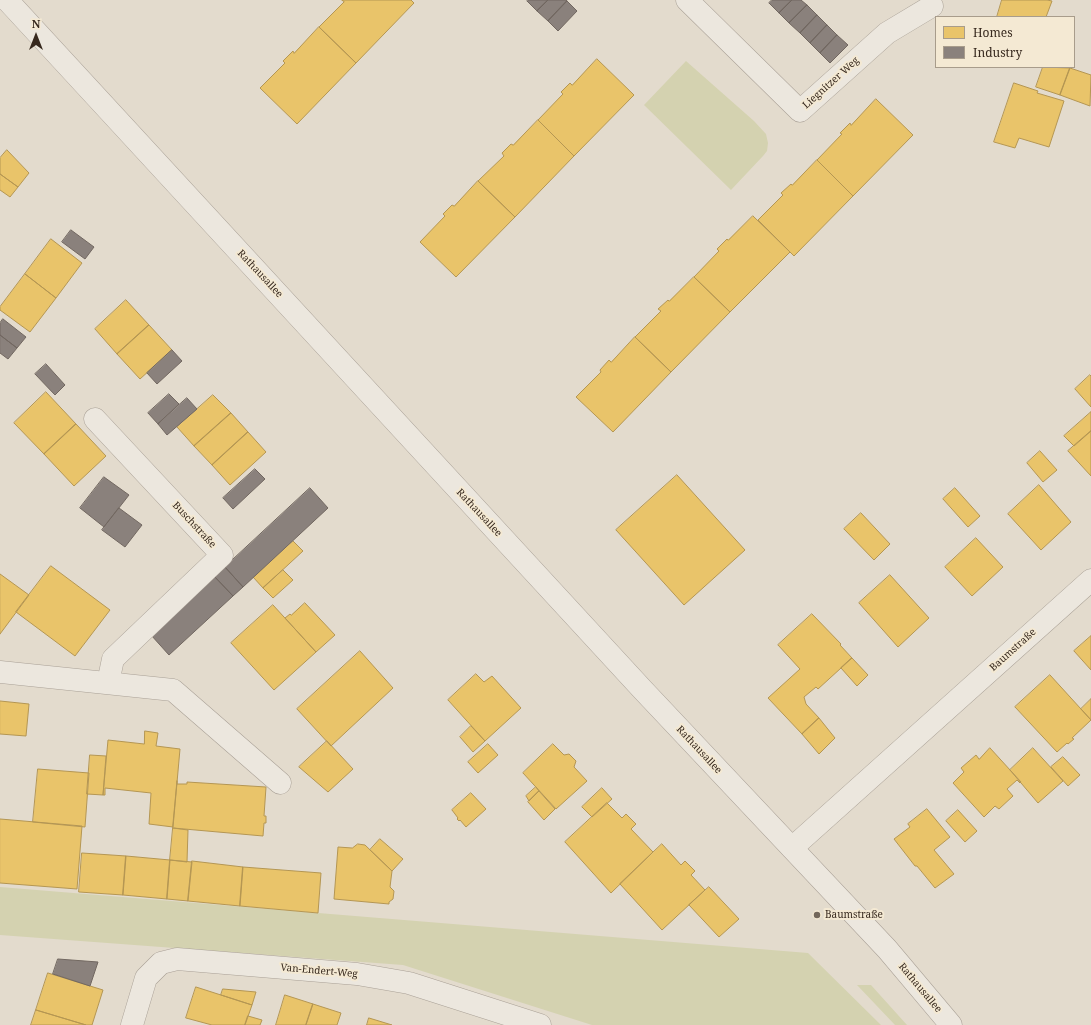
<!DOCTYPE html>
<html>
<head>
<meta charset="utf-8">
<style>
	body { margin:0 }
	#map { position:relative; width:1091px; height:1025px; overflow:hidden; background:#e3dbcd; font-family:"Noto Serif",serif }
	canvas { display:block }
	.legend { position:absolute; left:935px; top:16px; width:140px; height:52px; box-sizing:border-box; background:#f4e9d3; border:1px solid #a89c8b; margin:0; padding:5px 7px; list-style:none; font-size:12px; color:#37291e }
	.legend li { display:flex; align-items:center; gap:8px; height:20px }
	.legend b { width:20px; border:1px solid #a89c8b }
	.north { position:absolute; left:16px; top:16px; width:40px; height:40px; -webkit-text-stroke:3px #f4e9d3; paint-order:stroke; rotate:0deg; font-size:11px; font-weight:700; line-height:16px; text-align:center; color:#37291e }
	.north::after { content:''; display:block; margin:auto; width:14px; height:18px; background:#37291e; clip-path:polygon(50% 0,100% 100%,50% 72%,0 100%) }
</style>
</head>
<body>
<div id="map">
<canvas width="1091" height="1025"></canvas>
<ul class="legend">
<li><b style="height:11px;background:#e9c46a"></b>Homes</li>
<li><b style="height:11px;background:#8a817c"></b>Industry</li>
</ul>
<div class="north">N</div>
</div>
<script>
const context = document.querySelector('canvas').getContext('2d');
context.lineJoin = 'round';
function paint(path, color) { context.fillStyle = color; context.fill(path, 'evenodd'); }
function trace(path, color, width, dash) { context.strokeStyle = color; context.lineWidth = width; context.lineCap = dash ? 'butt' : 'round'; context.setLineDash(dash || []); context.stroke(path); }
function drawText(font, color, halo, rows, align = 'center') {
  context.font = font + ' "Noto Serif",serif'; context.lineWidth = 4; context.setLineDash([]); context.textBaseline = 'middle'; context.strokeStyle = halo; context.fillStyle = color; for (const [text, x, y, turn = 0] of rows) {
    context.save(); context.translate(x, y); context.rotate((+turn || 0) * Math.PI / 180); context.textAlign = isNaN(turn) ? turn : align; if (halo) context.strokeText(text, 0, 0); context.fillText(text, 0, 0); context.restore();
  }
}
paint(new Path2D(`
	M686,61L754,121L766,134L768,143L767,151L763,156L731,190L644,105Z
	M0,887L808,953L881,1025H592L403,965L0,935Z
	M857,985H871L907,1025H895Z`), '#d4d2b0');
const homes = new Path2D(`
	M342,0H411L414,3L356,63L319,27L344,2Z
	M1002,0H1047L1052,1L1046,17H997Z
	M319,27L356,63L297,124L260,88L285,63L283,61L293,51L294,53Z
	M597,59L634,95L574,156L538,120L563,94L561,92L570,83L572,85Z
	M1043,67L1070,68L1060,95L1036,87Z
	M1070,68L1091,75L1090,106L1060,95Z
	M1014,83L1038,91L1037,93L1064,101L1049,147L1019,138L1015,148L994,142Z
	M876,99L913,135L853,196L817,160L842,134L840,133L850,123L851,125Z
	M538,120L574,156L515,217L478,181L504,156L502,153L511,144L513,145Z
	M7,150L29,173L18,187L0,174V158Z
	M817,160L853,196L794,256L758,220L783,195L781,193L791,184L792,185Z
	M0,174L18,187L10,197L0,190Z
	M478,181L515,217L456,277L420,242L445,216L443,214L452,205L454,206Z
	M753,216L790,252L730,312L694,277L719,251L717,249L727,239L728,240Z
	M51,239L82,263L56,298L25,274Z
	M25,274L56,298L30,332L0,310V307Z
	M694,277L730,312L671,372L635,337L661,311L658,309L668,300L669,301Z
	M126,300L149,325L117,354L95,329Z
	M149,325L172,350L140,379L117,354Z
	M635,337L671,372L613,432L576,397L601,372L600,370L609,360L611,362Z
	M1090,375L1091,376V407L1075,389Z
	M46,392L76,424L44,454L14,423Z
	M213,395L231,413L194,446L177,427Z
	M1091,412V431L1074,446L1064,436Z
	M231,413L248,432L212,465L194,446Z
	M76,424L106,456L74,486L44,454Z
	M1091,431V476L1068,451Z
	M248,432L266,452L230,485L212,465Z
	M1040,451L1057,470L1043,482L1027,463Z
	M677,475L745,550L684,605L616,530Z
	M1039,485L1071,522L1041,550L1008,514Z
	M955,488L980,516L968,527L943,499Z
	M861,513L890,544L874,560L844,529Z
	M976,538L1003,567L972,596L945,567Z
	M293,541L303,551L263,588L253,577Z
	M51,566L110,610L75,656L16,612Z
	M283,570L293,580L273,598L263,588Z
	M0,574L29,595L0,634Z
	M890,575L929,618L898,647L859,603Z
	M305,603L335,635L316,652L285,618L290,614L291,615Z
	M273,605L316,652L274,690L231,643Z
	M812,614L841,644L840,645L852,658L818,689L816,687L804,697L806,704L819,718L802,734L768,698L800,669L778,645Z
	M1091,636V670L1074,651Z
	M360,651L393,688L331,746L297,709Z
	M852,658L868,675L857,686L841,668Z
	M476,674L484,682L492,676L521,708L485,741L448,700Z
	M1050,675L1091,720L1072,738L1074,739L1068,744L1067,743L1057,752L1015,707Z
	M1091,699V720L1081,709Z
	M0,701L29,704L26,736L0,734Z
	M819,718L835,738L819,754L802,734Z
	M471,726L485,741L473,752L460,737Z
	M145,731L158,733L156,746L180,749L173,827L149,824L151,793L105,788V795H103L108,740L144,744Z
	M327,741L353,769L328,792L299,767Z
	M488,744L498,755L478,773L468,762Z
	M553,744L564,755L569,754L576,761L574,767L587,781L556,809L523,773Z
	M990,748L1021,782L1020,783L1017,780L1007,789L1013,796L999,809L995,806L984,817L953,783L964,772L961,768L976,755L979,759Z
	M1033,748L1063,781L1038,803L1010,770Z
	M90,755L106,756L103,795L87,794Z
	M1063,757L1080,775L1068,786L1051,767Z
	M38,769L89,773L85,827L33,822Z
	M177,781V784H187V782L266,787L264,816H266V823H264L263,836L173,828Z
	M536,787L539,791L529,801L526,796Z
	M602,788L612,799L592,817L582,807Z
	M539,791L555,809L544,820L528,802Z
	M471,793L486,809L466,827L460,820L459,821L457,819L458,818L452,810Z
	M607,803L622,818L626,814L636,824L631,829L653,852L611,893L565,842Z
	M927,809L950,837L934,850L954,874L935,888L917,866H915L894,839L910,827L908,824Z
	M958,810L977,831L965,842L946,821Z
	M0,819L82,826L77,889L0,883Z
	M173,828L188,830L187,862L170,860Z
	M380,839L403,859L392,871L370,850Z
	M358,844L365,845L392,871L390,887L394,891L393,899L389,902V904L334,899L338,847L352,848Z
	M662,844L681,865L685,861L695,871L691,875L705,890L662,930L620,884Z
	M82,853L126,856L123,895L79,892Z
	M126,856L170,860L167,899L123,895Z
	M170,860L192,862L188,901L167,899Z
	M192,861L243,867L240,906L188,901Z
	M243,867L321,873L318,913L240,906Z
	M709,887L739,919L719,937L689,905Z
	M48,973L103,990L92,1025H86L36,1010Z
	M196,987L252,1005L245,1025H212L186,1018Z
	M223,989L256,992L252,1005L221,995Z
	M285,995L313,1004L306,1025H276Z
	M313,1004L341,1013L337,1025H306Z
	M36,1010L86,1025H31Z
	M248,1016L262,1020L260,1025H245Z
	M369,1018L392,1025H367Z`);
paint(homes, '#e9c46a');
trace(homes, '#b49653', 1);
const industry = new Path2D(`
	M528,0H548L537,11L527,1Z
	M548,0H566L567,1L548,21L537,11Z
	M772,0H792L779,13L769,3Z
	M792,0H801L807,5L789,23L779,13Z
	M567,1L577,11L558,31L548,21Z
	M807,5L817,15L800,33L789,23Z
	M817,15L827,25L810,43L800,33Z
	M827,25L837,35L820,53L810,43Z
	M837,35L848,45L830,63L820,53Z
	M71,230L94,247L85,259L62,242Z
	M3,319L26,337L17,348L0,335V323Z
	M0,335L17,348L8,359L0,353Z
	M172,350L182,361L157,384L147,373Z
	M46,364L65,385L55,395L35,374Z
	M169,394L179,404L158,424L148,413Z
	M187,398L197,409L167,435L158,424Z
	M255,469L265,479L233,509L223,498Z
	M104,477L129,495L104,527L80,508Z
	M310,488L328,508L243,587L225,567Z
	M119,508L142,525L125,547L102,530Z
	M225,567L243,587L233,596L214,576Z
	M214,576L233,596L169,655L151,635Z
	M58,959L98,962L90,986L53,974Z`);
paint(industry, '#8a817c');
trace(industry, '#716760', 1);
const minor = new Path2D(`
	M687,0L800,111L887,33L932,6
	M95,419L222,555L113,659L108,683
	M0,672L173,690L280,783
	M792,848L1091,580
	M132,1025L146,978L161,963L177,959L357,974L409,983L540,1025`);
const tertiary = new Path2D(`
	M7,0L642,689L887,949L951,1025`);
trace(minor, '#a9a096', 23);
trace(tertiary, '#a9a096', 23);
trace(minor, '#ece7de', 22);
trace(tertiary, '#ece7de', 22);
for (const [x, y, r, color] of [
	[817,915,4,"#73675b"]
]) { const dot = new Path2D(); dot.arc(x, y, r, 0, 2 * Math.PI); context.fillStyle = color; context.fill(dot); trace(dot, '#f4e9d3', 1.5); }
drawText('10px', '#37291e', '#f4e9d3', [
	["Liegnitzer Weg",831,83,-42],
	["Rathausallee",260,274,47],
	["Rathausallee",479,513,47],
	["Buschstraße",194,525,47],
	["Baumstraße",1013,650,-42],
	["Rathausallee",699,750,47],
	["Van-Endert-Weg",319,971,5],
	["Rathausallee",920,988,50]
]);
drawText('10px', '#37291e', '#f4e9d3', [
	["Baumstraße",825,915]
], 'left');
</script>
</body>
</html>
